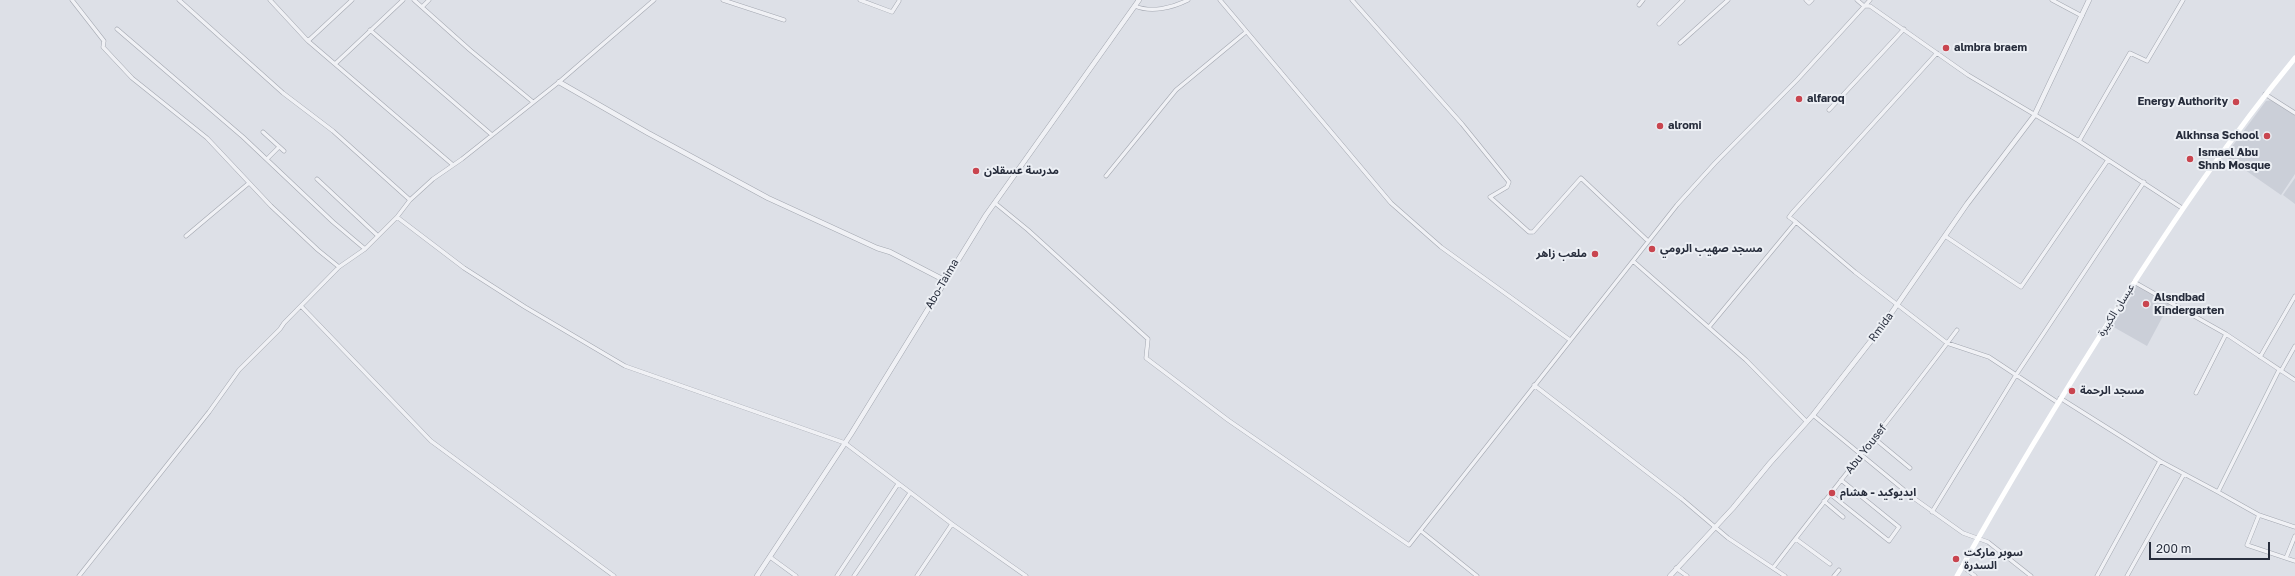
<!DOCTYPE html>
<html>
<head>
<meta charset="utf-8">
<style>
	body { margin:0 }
	#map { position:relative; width:2295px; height:576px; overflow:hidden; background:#dde0e7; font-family:"Golos Text",sans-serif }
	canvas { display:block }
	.scale { position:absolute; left:2149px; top:542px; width:121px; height:18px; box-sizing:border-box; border:2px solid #272d3c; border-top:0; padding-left:5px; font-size:12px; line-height:14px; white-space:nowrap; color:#272d3c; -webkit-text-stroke:3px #eceff4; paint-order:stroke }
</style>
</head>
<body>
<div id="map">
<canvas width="2295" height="576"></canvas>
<div class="scale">200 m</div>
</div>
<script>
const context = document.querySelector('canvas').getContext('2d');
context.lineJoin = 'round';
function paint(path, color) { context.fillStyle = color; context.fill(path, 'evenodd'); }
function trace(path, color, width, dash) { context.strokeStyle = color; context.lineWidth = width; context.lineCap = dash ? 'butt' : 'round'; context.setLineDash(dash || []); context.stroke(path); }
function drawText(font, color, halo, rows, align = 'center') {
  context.font = font + ' "Golos Text","Noto Sans Arabic",sans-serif'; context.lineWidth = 4; context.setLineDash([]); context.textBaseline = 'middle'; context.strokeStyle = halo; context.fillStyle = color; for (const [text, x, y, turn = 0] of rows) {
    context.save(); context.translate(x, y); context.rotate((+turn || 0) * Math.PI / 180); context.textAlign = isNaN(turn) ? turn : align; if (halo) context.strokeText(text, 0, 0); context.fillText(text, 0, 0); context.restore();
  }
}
paint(new Path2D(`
	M2272,100L2295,115V174L2281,195L2225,156L2266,101Z
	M2295,178V204L2283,195Z
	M2134,284L2170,303L2147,346L2110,325Z`), '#cbcfd8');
const minor = new Path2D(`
	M72,0L104,41L103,47L132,78L207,138L271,206L318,250L339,267
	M179,0L283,93L333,131L410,200
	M270,0L308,41L453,165
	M414,0L470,50L533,102
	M723,0L784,20
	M860,0L892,12L899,1
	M1220,0L1391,203L1441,247L1570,340
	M1352,0L1462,124L1509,182L1507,187L1490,197L1529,232H1533L1581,178L1648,241
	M1806,0L1809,3L1812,0
	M1857,0L1864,6H1870L1968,75L2079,141L2182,208
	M2052,0L2082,16
	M1639,5L1643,0
	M423,6L429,0
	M1135,6C1151,13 1172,8 1188,0
	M1659,24L1683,0
	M117,29L243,137L333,222L365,249
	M370,30L492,135
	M308,41L352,0
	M1680,43L1728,0
	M335,64L403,0
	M2265,94L2295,113
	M1829,110L1904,29
	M263,132L284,151
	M2079,141L2130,53L2147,61L2183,0
	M267,159L279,147
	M1106,176L1176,90L1246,32
	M317,179L377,235
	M995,203L1028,230L1148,339L1146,358L1228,420L1409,545L1677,205L1715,163L1797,80L1870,0
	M397,217L464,268L525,307L625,366L845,443L952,524L1026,576
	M1796,222L1789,217L1792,213L1937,53
	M186,236L249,183
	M1945,236L2021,287L2108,160
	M1633,261L1746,360L1807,422
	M2134,282L2226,334L2295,380
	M301,306L431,441L614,576
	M1709,327L1796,222L1855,272L1947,343L1989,357L2057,402
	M2260,357L2295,296
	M2281,371L2295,346
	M1534,385L1682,499L1728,538L1785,576
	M2196,393L2226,334
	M2060,398L2160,461
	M1813,415L1915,499L1963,533L1988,542L2031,576
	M1875,439L1910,468
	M2218,492L2259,515L2247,545L2295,561
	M1830,494L1889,541L1899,527L1841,480
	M1824,501L1843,517
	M1932,512L2016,375L2144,182
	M2259,515L2295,527
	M1421,531L1477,576
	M1796,539L1830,564
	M770,557L796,576
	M2286,558L2295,536
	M1962,566L1975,576
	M1676,568L1687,576
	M1773,568C1834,488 1897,411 1957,330
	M79,576L209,412L239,370L280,329L284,323L339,267L365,249L397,217L410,200L433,179L462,159L559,82L654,0
	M837,576L898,484
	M854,576L910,493
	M917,576L952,524
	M1834,576L1839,570
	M2097,576L2160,461L2218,492L2279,370
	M2127,576L2184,474`);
const tertiary = new Path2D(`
	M559,82L648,133L768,198L877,248L890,252L944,280
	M757,576L851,434L986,215L1139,0
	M1670,576L1733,508L1770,463L1813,415L1881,328L1967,204L2034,116L2089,0`);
trace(minor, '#a3a7b0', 4.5);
trace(tertiary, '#a3a7b0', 5.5);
trace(minor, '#f0f1f5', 3.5);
trace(tertiary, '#f0f1f5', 4.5);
trace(new Path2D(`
	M1957,576C2008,484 2062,395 2119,306C2174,220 2230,137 2295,58`), '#fff', 5);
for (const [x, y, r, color] of [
	[1946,48,4,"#c9454f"],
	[1799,99,4,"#c9454f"],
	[2236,102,4,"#c9454f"],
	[1660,126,4,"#c9454f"],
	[2267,136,4,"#c9454f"],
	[2190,159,4,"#c9454f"],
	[976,171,4,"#c9454f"],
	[1652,249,4,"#c9454f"],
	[1595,254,4,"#c9454f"],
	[2146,304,4,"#c9454f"],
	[2072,391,4,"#c9454f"],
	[1832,493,4,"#c9454f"],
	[1956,559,4,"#c9454f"]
]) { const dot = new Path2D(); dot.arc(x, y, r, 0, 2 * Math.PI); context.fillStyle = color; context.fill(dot); trace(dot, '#eceff4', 1.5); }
drawText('bold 11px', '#272d3c', '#eceff4', [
	["almbra braem",1954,48],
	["alfaroq",1807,99],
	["Energy Authority",2228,102,"right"],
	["alromi",1668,126],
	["Alkhnsa School",2259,136,"right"],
	["Ismael Abu",2198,153],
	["Shnb Mosque",2198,166],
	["مدرسة عسقلان",984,171],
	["مسجد صهيب الرومي",1660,249],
	["ملعب زاهر",1587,254,"right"],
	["Alsndbad",2154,298],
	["Kindergarten",2154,311],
	["مسجد الرحمة",2080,391],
	["ايديوكيد - هشام",1840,493],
	["سوبر ماركت",1964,553],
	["السدرة",1964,566]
], 'left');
drawText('11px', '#272d3c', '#eceff4', [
	["Abo-Taima",942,284,-60],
	["عبسان الكبيرة",2116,310,-58],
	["Rmida",1881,327,-54],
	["Abu Yousef",1866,449,-52]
]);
</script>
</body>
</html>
